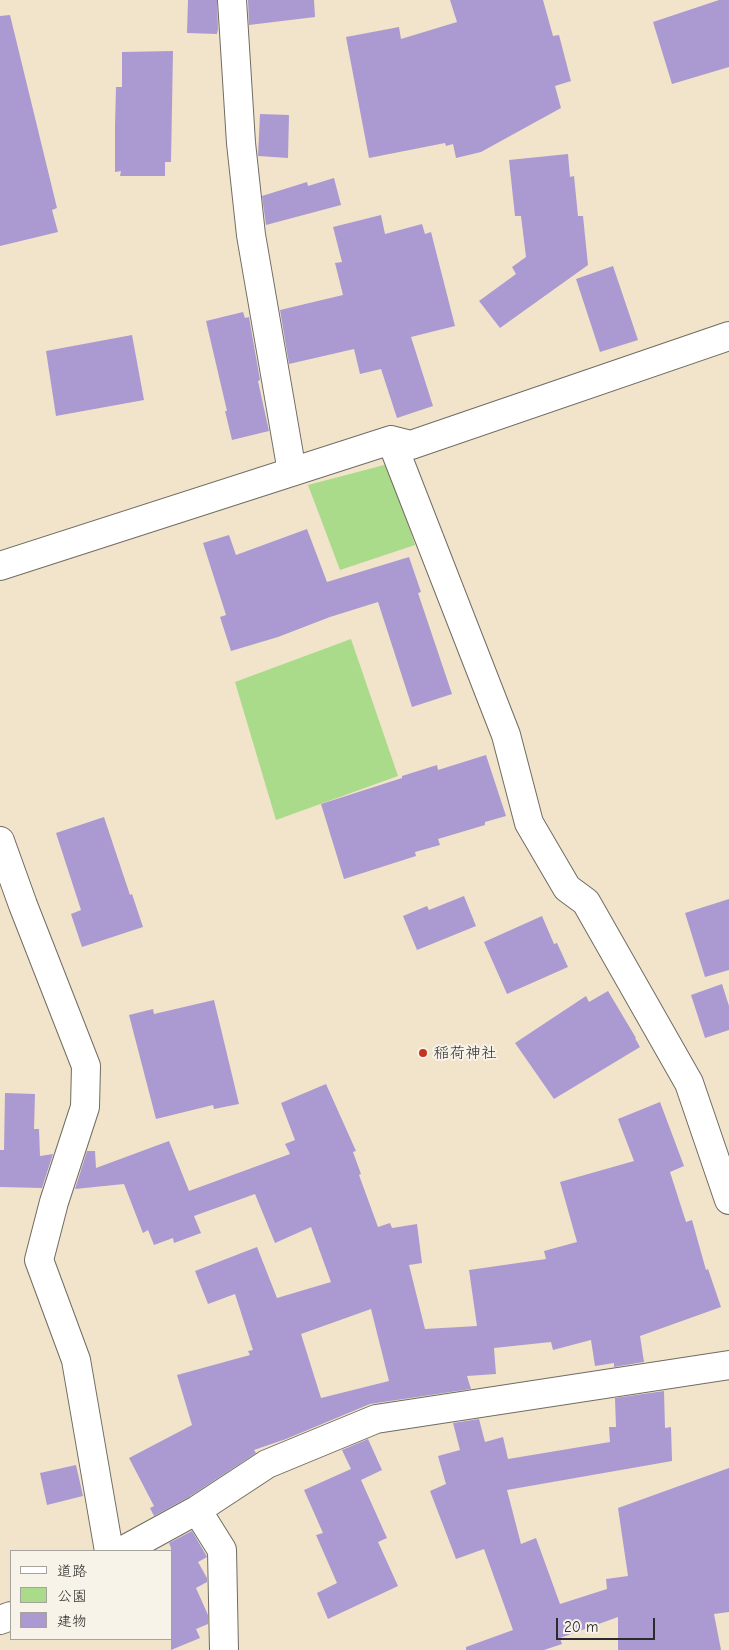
<!DOCTYPE html>
<html>
<head>
<meta charset="utf-8">
<style>
	body { margin:0 }
	#map { position:relative; width:729px; height:1650px; overflow:hidden; background:#f1e4ca; font-family:"Comic Neue","Klee One",sans-serif }
	canvas { display:block }
	.legend { position:absolute; left:10px; top:1550px; width:162px; height:90px; box-sizing:border-box; background:#f7f3e8; border:1px solid #a5a39c; margin:0; padding:6px 9px; list-style:none; font-size:15px; color:#2b2b2b }
	.legend li { display:flex; align-items:center; gap:10px; height:25px }
	.legend b { width:25px; border:1px solid #a5a39c }
	.scale { position:absolute; left:556px; top:1618px; width:99px; height:22px; box-sizing:border-box; border:2px solid #2b2b2b; border-top:0; padding-left:6px; font-size:15px; line-height:18px; white-space:nowrap; color:#2b2b2b; -webkit-text-stroke:4px #f7f3e8; paint-order:stroke }
</style>
</head>
<body>
<div id="map">
<canvas width="729" height="1650"></canvas>
<ul class="legend">
<li><b style="height:6px;background:#fff"></b>道路</li>
<li><b style="height:14px;background:#a9db8a"></b>公園</li>
<li><b style="height:14px;background:#ab9ad1"></b>建物</li>
</ul>
<div class="scale">20 m</div>
</div>
<script>
const context = document.querySelector('canvas').getContext('2d');
context.lineJoin = 'round';
function paint(path, color) { context.fillStyle = color; context.fill(path, 'evenodd'); }
function trace(path, color, width, dash) { context.strokeStyle = color; context.lineWidth = width; context.lineCap = dash ? 'butt' : 'round'; context.setLineDash(dash || []); context.stroke(path); }
function drawText(font, color, halo, rows, align = 'center') {
  context.font = font + ' "Comic Neue","Klee One",sans-serif'; context.lineWidth = 4; context.setLineDash([]); context.textBaseline = 'middle'; context.strokeStyle = halo; context.fillStyle = color; for (const [text, x, y, turn = 0] of rows) {
    context.save(); context.translate(x, y); context.rotate((+turn || 0) * Math.PI / 180); context.textAlign = isNaN(turn) ? turn : align; if (halo) context.strokeText(text, 0, 0); context.fillText(text, 0, 0); context.restore();
  }
}
paint(new Path2D(`
	M388,464L415,545L340,570L308,485Z
	M351,639L398,776L276,820L235,682Z`), '#a9db8a');
paint(new Path2D(`
	M188,0H217L218,29L217,34L187,33Z
	M248,0H314L315,17L249,25Z
	M450,0H543L553,36L559,35L571,81L555,86L561,108L481,152L456,158L453,144L446,146L445,143L369,158L346,37L399,27L401,39L457,22Z
	M719,0H729V67L672,84L653,22Z
	M10,15L57,208L52,210L58,232L0,246V16Z
	M173,51L171,162H165V176H120L121,171L115,172V126L116,87H122V52Z
	M260,114L289,115L288,158L258,156Z
	M568,154L570,177L574,176L578,216H583L588,265L500,328L479,301L516,274L512,267L526,257L521,216H515L509,160Z
	M334,178L341,205L266,225L262,196L307,182L308,186Z
	M381,215L385,234L422,224L425,234L431,232L455,326L411,337L433,406L397,418L381,369L360,374L354,349L289,364L280,310L343,295L335,263L342,262L333,227Z
	M613,266L638,340L600,352L576,279Z
	M243,312L245,318L249,317L260,380L258,381L269,431L232,440L225,411H227L206,321Z
	M132,335L144,400L56,416L46,351Z
	M307,529L327,582L409,557L421,592L418,593L452,694L412,707L378,602L330,617L278,637L231,651L220,617L226,615L203,543L229,535L236,555Z
	M486,755L506,816L485,822V825L438,839L440,845L415,852L416,856L344,879L321,804L402,778V776L437,765L438,770Z
	M104,817L130,895L132,894L143,927L82,947L71,914L81,910L56,833Z
	M464,896L476,926L417,950L403,916L427,906L429,910Z
	M729,899V970L705,977L685,913Z
	M542,916L554,944L557,943L568,967L507,994L484,942Z
	M722,984L729,1006V1030L705,1038L691,995Z
	M608,991L636,1038H635L640,1047L554,1099L515,1043L586,996L589,1002Z
	M214,1000L239,1104L214,1109L213,1105L156,1119L129,1015L153,1009L154,1014Z
	M326,1084L356,1151L353,1152L361,1174L359,1175L378,1227L390,1223L392,1228L417,1224L422,1263L409,1265L425,1329L477,1326L469,1270L546,1259L544,1251L577,1242L560,1182L634,1161L618,1119L660,1102L684,1166L670,1172L686,1222L692,1220L706,1270L708,1269L721,1307L640,1336L644,1362L614,1367V1363L595,1366L591,1340L553,1350L551,1342L494,1348L496,1374L467,1376L471,1389L370,1404L286,1439L254,1450L256,1453L189,1497L154,1516L150,1508L154,1506L129,1458L192,1425L177,1375L250,1355L248,1351L253,1350L235,1294L208,1304L195,1271L257,1247L277,1298L331,1282L311,1227L275,1243L255,1194L194,1216L201,1233L174,1243L173,1238L154,1245L148,1230L143,1233L124,1184L75,1189L87,1151H95L96,1168L169,1141L189,1191L290,1154L285,1144L295,1140L281,1103ZM371,1309L389,1381L321,1398L301,1334Z
	M5,1093L35,1094L34,1129H39L40,1156L53,1154L42,1188L0,1187V1150H4Z
	M664,1391L665,1428L671,1427L672,1461L507,1490L521,1544L536,1538L560,1604L607,1589L606,1579L628,1576L618,1508L729,1468V1612L714,1614L721,1650H618V1617L560,1638L562,1644L544,1650H466V1647L513,1630L484,1549L456,1559L430,1491L446,1484L438,1456L460,1450L453,1423L479,1419L485,1442L503,1437L508,1459L610,1442L609,1427H616L615,1398Z
	M368,1439L382,1470L361,1480L387,1538L378,1542L398,1586L328,1619L317,1593L337,1583L316,1535L323,1533L304,1490L351,1469L342,1450Z
	M76,1465L83,1496L47,1505L40,1473Z
	M192,1531L206,1555L207,1557L198,1562L207,1578V1582L196,1588L208,1615V1624L196,1629L200,1638L171,1650V1548L169,1543Z`), '#ab9ad1');
const minor = new Path2D(`
	M232,0L241,143L251,235L292,472
	M391,440L506,735L529,823L567,888L586,902L689,1083L729,1200
	M0,566L391,440L411,445L729,336
	M0,841L23,905L86,1066L85,1107L54,1202L39,1260L76,1360L109,1551
	M197,1510L222,1550L224,1650
	M122,1551L197,1510L267,1464L376,1419L729,1365
	M0,1620L11,1616`);
trace(minor, '#706c63', 30);
trace(minor, '#fff', 28);
for (const [x, y, r, color] of [
	[423,1053,5,"#c8321e"]
]) { const dot = new Path2D(); dot.arc(x, y, r, 0, 2 * Math.PI); context.fillStyle = color; context.fill(dot); trace(dot, '#f7f3e8', 2); }
drawText('16px', '#2b2b2b', '#f7f3e8', [
	["稲荷神社",433,1053]
], 'left');
</script>
</body>
</html>
